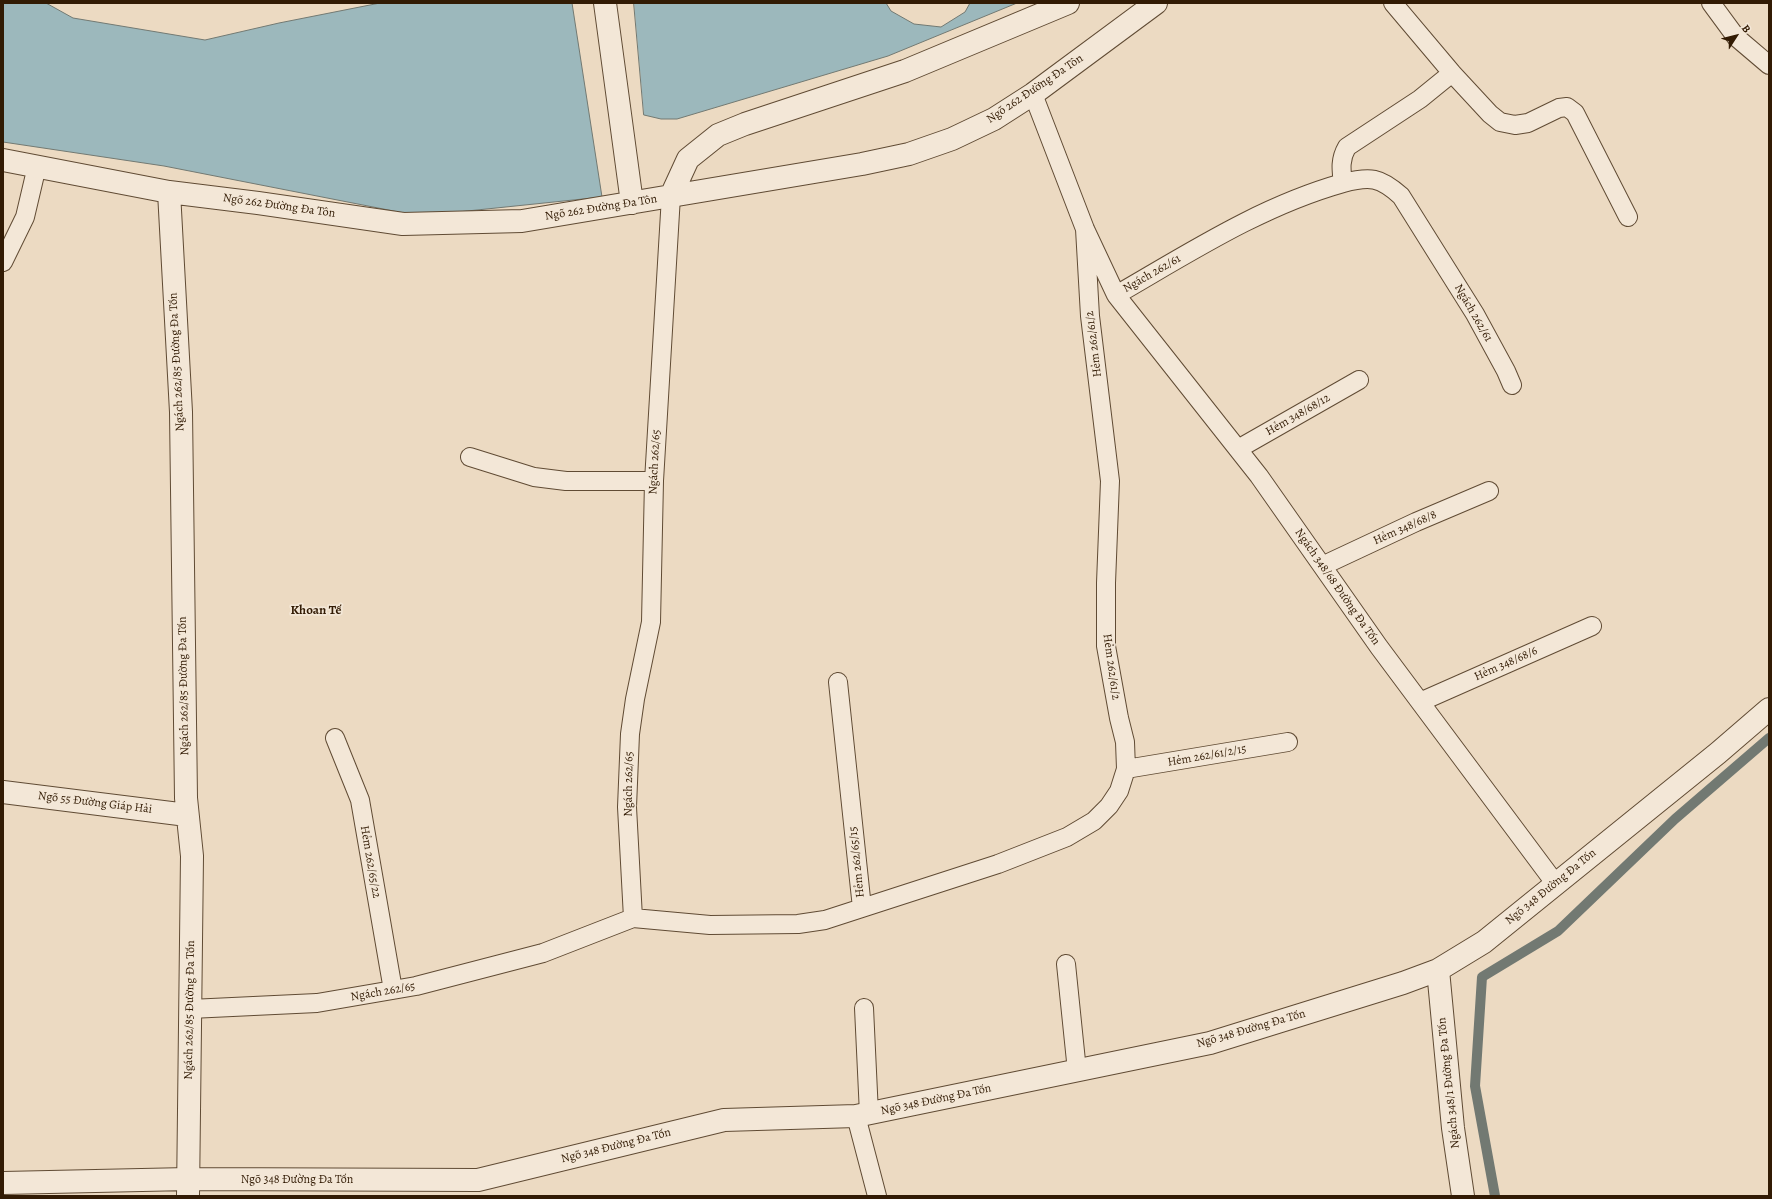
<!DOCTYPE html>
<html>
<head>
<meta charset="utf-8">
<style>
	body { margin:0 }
	#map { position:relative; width:1772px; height:1199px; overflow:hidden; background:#ecdac2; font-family:Alegreya,serif }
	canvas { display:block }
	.frame { position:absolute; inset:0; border:4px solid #321b04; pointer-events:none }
	.north { position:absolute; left:1716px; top:16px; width:40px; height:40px; -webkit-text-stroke:3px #f3e7d7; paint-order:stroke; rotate:54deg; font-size:11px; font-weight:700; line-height:16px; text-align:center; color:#321b04 }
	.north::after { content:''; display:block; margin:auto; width:14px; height:18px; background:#321b04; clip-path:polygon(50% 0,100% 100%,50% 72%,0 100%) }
</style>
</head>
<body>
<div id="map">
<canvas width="1772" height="1199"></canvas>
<div class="frame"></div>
<div class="north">B</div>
</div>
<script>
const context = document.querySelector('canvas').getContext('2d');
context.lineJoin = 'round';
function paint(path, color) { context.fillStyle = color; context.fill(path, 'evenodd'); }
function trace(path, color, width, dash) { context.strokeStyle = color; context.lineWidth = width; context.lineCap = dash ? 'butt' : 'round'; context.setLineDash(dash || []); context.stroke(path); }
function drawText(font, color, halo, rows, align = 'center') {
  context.font = font + ' Alegreya,serif'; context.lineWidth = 3.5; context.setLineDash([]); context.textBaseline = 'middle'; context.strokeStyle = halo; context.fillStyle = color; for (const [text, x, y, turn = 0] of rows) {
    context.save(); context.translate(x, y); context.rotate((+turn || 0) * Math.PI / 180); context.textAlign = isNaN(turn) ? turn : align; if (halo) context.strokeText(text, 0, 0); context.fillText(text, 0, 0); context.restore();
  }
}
const water = new Path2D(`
	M3,3H46L73,18L205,40L279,23L380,3H572L602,197L419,216L164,166L3,142Z
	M634,3H886L891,11L914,24L941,27L965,12L970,3H1017L888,56L677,119H661L644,115Z`);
paint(water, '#9cb8bc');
trace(water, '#727972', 1);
trace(new Path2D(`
	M1495,1196L1475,1086L1482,977L1558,931L1675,819L1769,738`), '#727972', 10);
const service = new Path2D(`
	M1393,3L1452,73L1490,114L1500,122L1515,125L1528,123L1559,108L1567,107L1575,113L1628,217
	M1711,3L1736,37L1769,65
	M1033,94L1085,229L1116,295C1189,253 1261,206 1343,183C1341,169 1340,159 1347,147L1420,99L1452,73
	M1343,183C1370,176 1380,177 1401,196L1475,314L1506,371L1512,385
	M3,262L25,217L37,166
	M1116,295L1259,476L1379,647L1555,883
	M1238,449L1359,380
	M470,457L534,477L566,481H654
	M1322,566L1416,522L1489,491
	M1420,702L1592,626
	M335,738L360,800L393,990
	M1126,769L1288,742
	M862,908L998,864L1067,837L1094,821L1109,806L1119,791L1126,769L1125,742L1119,718L1106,646V583L1110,481L1090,316L1085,229
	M633,918L710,925L798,924L825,920L862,908L838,682
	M1066,964L1077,1071
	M864,1008L869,1114
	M190,1009L317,1003L416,986L543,953L633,918L627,807L630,734L635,699L651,622L654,481L671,196
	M856,1116L877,1196`);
const minor = new Path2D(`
	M605,3L632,203
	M3,160L169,192L258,203L403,224L522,221L862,164L909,154L952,139L994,119L1033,94L1156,3
	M169,192L181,412L186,798L192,856L188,1196
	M671,196L688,159L718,135L745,124L905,71L1068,3
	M3,792L187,815
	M1438,970L1453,1128L1463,1196
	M3,1183L188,1179L478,1180L724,1120L856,1116L1210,1043L1403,983L1438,970L1484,942L1718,753L1769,709`);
trace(service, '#604b34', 20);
trace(minor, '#604b34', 24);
trace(service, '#f3e7d7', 18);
trace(minor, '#f3e7d7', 22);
drawText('12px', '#321b04', '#f3e7d7', [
	["Ngõ 262 Đường Đa Tôn",1035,89,-34],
	["Ngõ 262 Đường Đa Tôn",279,206,8],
	["Ngõ 262 Đường Đa Tôn",601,208,-9],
	["Ngách 262/61",1152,274,-30],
	["Ngách 262/61",1473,313,60],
	["Hẻm 262/61/2",1094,344,-97],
	["Ngách 262/85 Đường Đa Tốn",177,362,-93],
	["Hẻm 348/68/12",1298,415,-30],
	["Ngách 262/65",655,462,-87],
	["Hẻm 348/68/8",1405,528,-24],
	["Ngách 348/68 Đường Đa Tốn",1337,587,55],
	["Hẻm 348/68/6",1506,664,-24],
	["Hẻm 262/61/2",1111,667,82],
	["Ngách 262/85 Đường Đa Tốn",184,686,-91],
	["Hẻm 262/61/2/15",1207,756,-10],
	["Ngách 262/65",629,784,-89],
	["Ngõ 55 Đường Giáp Hải",95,803,7],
	["Hẻm 262/65/22",370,862,80],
	["Hẻm 262/65/15",857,862,-96],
	["Ngõ 348 Đường Đa Tốn",1551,887,-39],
	["Ngách 262/65",383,992,-10],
	["Ngách 262/85 Đường Đa Tốn",190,1010,-89],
	["Ngõ 348 Đường Đa Tốn",1251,1029,-16],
	["Ngách 348/1 Đường Đa Tốn",1449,1083,-96],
	["Ngõ 348 Đường Đa Tốn",936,1100,-12],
	["Ngõ 348 Đường Đa Tốn",616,1146,-14],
	["Ngõ 348 Đường Đa Tốn",297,1180]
]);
drawText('bold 13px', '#321b04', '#f3e7d7', [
	["Khoan Tế",316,611]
]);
</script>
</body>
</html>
